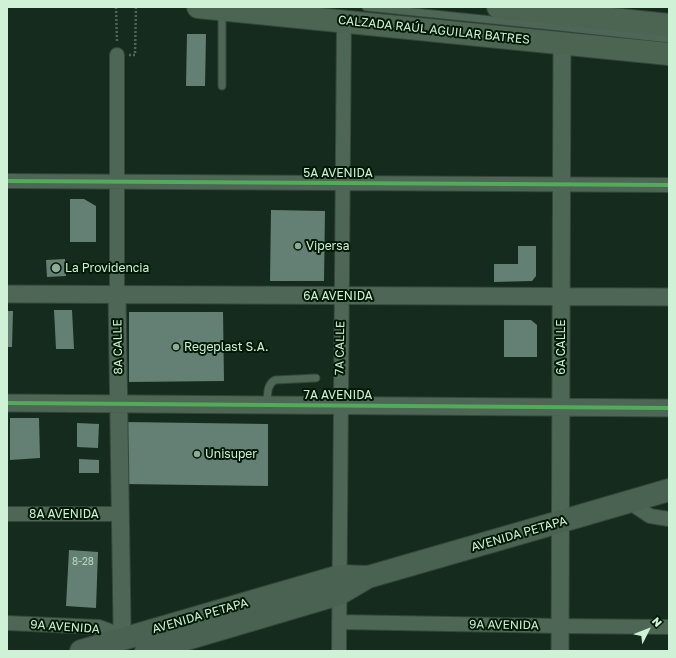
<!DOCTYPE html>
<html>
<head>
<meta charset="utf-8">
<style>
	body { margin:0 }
	#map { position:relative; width:676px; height:658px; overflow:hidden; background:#152b1d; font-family:"Golos Text",sans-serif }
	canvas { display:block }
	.frame { position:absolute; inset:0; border:8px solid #cff1d6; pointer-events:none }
	.north { position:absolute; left:628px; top:610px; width:40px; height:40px; -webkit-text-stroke:3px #001906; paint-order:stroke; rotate:48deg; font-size:11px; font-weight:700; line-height:16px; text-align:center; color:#cff1d6 }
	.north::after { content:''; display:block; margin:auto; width:14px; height:18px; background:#cff1d6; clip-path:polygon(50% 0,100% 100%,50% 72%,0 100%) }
</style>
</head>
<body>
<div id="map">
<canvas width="676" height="658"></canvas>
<div class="frame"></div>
<div class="north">N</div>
</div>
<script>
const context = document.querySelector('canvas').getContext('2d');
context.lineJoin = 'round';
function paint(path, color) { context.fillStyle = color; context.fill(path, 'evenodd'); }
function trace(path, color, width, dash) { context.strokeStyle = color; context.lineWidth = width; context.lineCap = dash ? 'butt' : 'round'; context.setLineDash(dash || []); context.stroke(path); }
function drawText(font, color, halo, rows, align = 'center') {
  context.font = font + ' "Golos Text",sans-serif'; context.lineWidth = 4; context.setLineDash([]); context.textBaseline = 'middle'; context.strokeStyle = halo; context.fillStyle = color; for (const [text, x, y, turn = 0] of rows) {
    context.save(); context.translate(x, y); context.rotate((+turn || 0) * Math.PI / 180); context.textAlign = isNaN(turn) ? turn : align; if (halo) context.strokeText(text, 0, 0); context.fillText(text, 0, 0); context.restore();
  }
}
paint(new Path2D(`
	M187,34H206L205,86H186Z
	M70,199H84L96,206V242H70Z
	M271,210L325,211L324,281H270Z
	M518,246H536V276L532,281L494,282V264H518Z
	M65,259L66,276L47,277L46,260Z
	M54,310H72L74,349H56Z
	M7,311H13L12,347H7Z
	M129,312H223L224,381L129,382Z
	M504,320H531L537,325V357H504Z
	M10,418H39L40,458L10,460Z
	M126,422L268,424V486L125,484Z
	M77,423L99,424L98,448L77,447Z
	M79,459L99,460V473H79Z
	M69,550L98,552L96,608L66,606Z`), '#648074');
const service = new Path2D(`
	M366,7L560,27L669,39
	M222,86V11
	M267,404C268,395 266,385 275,380L316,378`);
const minor = new Path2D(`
	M7,181L669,185
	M117,295V55
	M629,502L650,516L669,519
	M7,514H120
	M339,622L560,626L669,627
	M7,623L99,627L110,631L121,639
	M339,651L344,21`);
const tertiary = new Path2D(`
	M7,294L669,297
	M117,295L122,623L121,639
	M7,403L669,408
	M560,651L562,43`);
const primary = new Path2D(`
	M81,651L340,576L368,577
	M146,651L339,594L368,577L559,522L669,490`);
const trunk = new Path2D(`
	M198,7L669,54
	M498,7L669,25`);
trace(service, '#35473b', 9);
trace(minor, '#35473b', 16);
trace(tertiary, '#35473b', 19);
trace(primary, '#35473b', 24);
trace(trunk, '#35473b', 24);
trace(new Path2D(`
	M116,7L117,42
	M129,55H135L136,7`), '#506457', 2.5, [2, 2]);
trace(service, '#4d6655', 7);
trace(minor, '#4d6655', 14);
trace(tertiary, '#4d6655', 17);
trace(primary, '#4a6251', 22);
trace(trunk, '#4c6452', 22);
trace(new Path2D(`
	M7,181L669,185
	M7,403L669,408`), '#51ab58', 4);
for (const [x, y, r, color] of [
	[298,246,4,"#8eac95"],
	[56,268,5,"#8eac95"],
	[176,347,4,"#8eac95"],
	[197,454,4,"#8eac95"]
]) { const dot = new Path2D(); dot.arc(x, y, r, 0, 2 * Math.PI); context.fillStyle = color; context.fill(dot); trace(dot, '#001906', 1.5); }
drawText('10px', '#b4d5be', null, [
	["8-28",83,562]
]);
drawText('12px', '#cff1d6', '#001906', [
	["CALZADA RAÚL AGUILAR BATRES",434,30,6],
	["5A AVENIDA",338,173],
	["6A AVENIDA",338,296],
	["8A CALLE",118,347,-91],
	["6A CALLE",561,347,-90],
	["7A CALLE",340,348,-89],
	["7A AVENIDA",338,395],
	["8A AVENIDA",64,514],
	["AVENIDA PETAPA",519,534,-16],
	["AVENIDA PETAPA",200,616,-16],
	["9A AVENIDA",504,625,1],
	["9A AVENIDA",65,627,4]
]);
drawText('12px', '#cff1d6', '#001906', [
	["Vipersa",306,246],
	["La Providencia",65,268],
	["Regeplast S.A.",184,347],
	["Unisuper",205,454]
], 'left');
</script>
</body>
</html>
